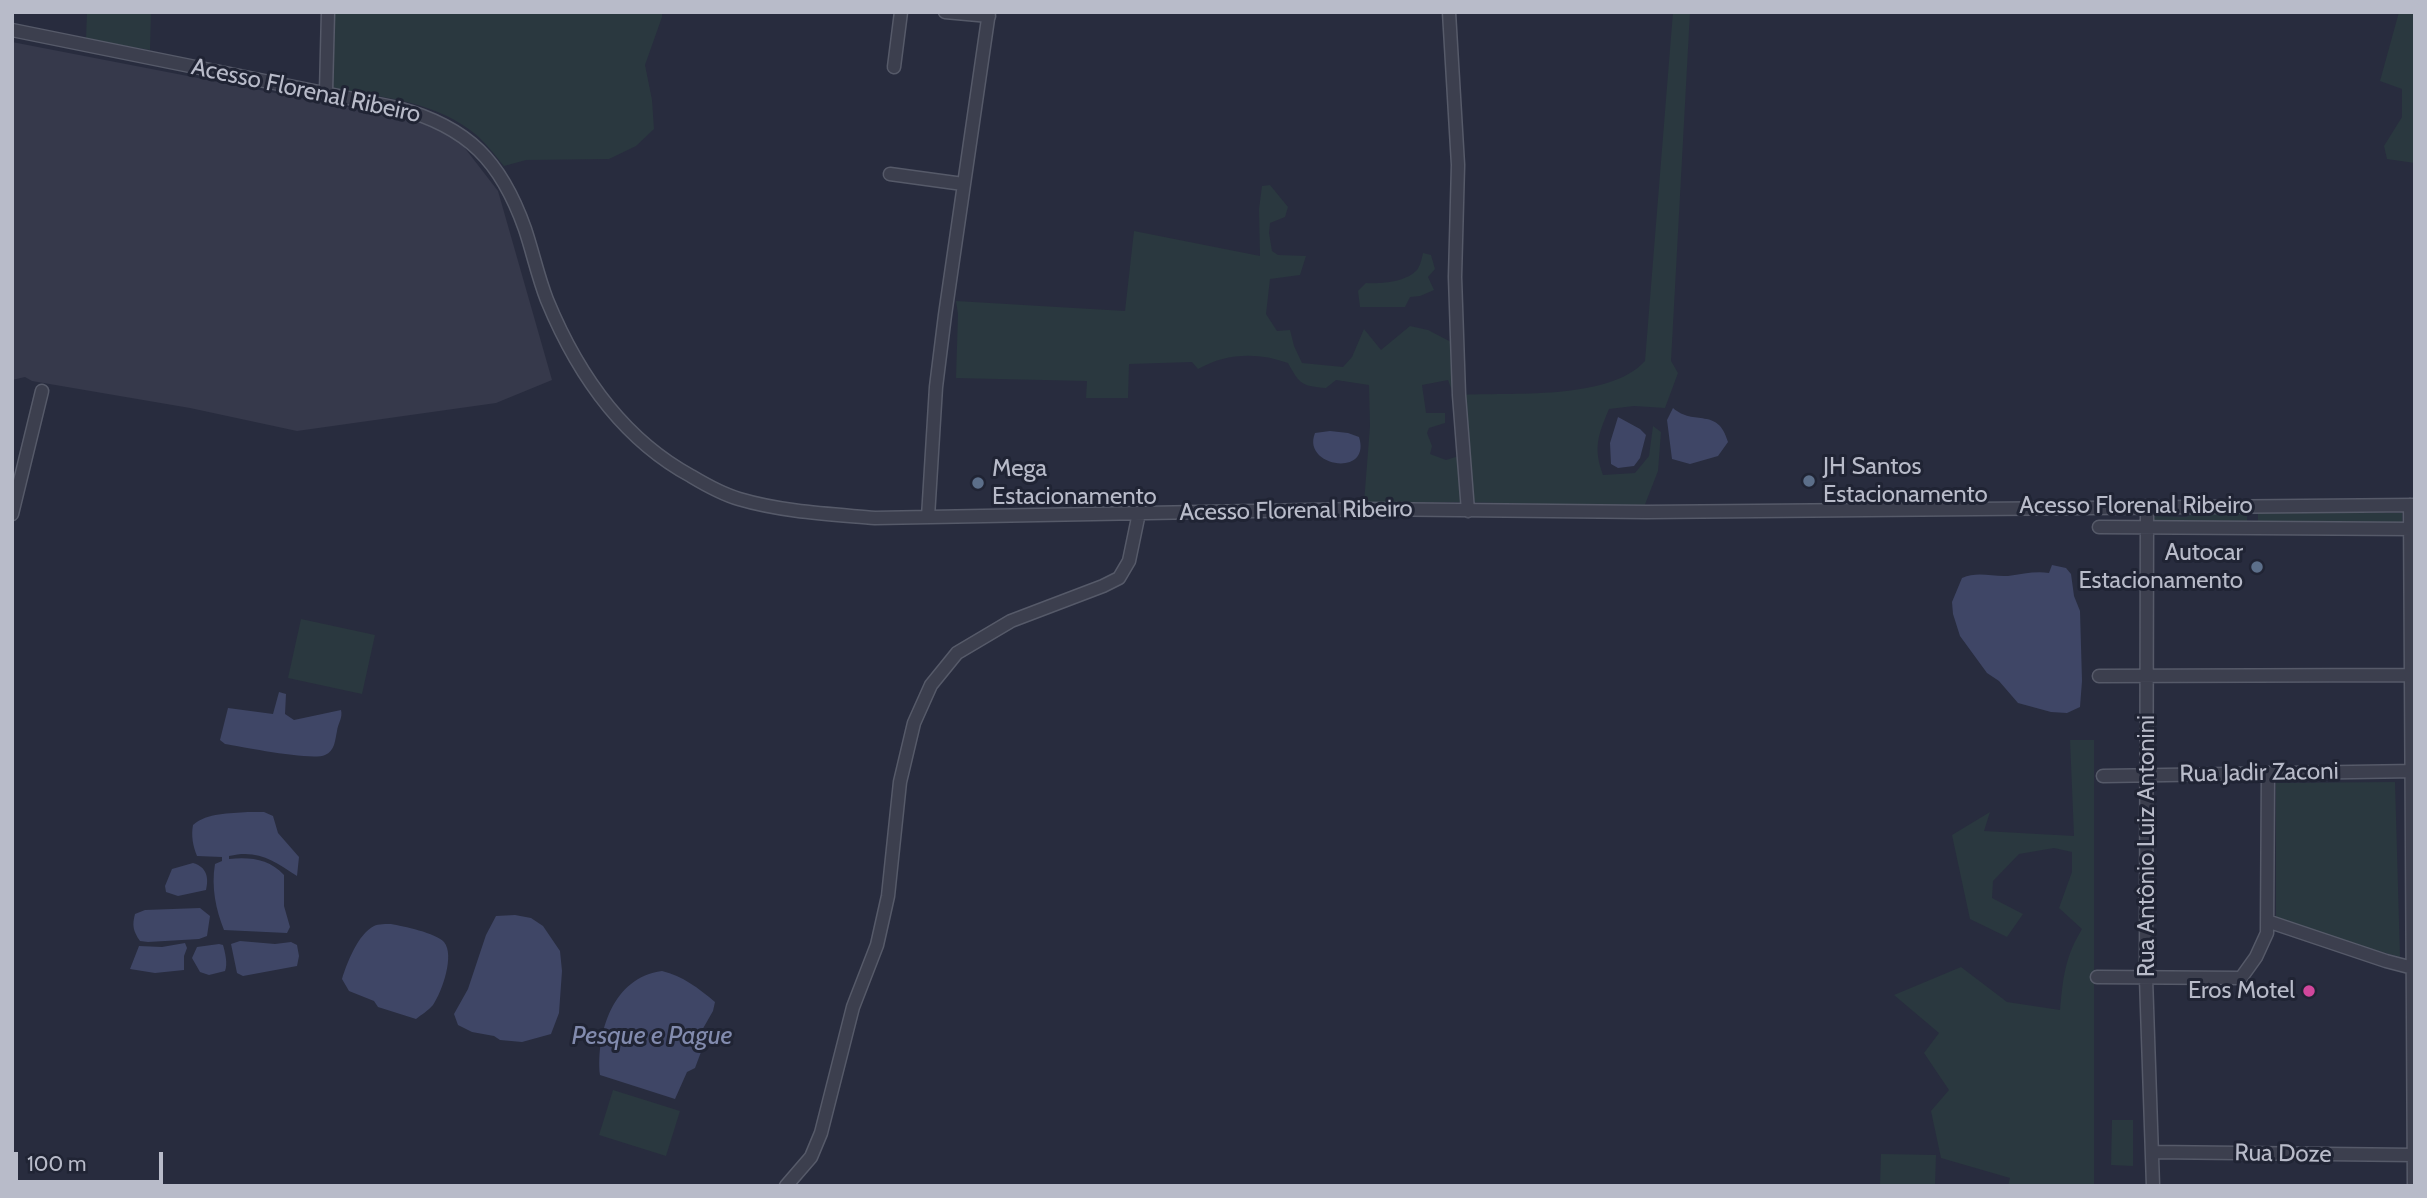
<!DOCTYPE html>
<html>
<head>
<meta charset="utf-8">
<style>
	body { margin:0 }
	#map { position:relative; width:2427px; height:1198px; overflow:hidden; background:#282c3e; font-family:Cabin,sans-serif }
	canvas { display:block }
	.frame { position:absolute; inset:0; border:14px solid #b8bbc9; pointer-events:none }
	.scale { position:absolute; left:14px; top:1152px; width:149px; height:32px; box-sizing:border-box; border:4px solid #b8bbc9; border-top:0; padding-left:9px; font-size:21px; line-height:24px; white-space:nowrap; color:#b8bbc9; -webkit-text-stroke:5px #202434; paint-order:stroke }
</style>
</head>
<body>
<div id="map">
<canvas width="2427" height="1198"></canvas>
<div class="frame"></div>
<div class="scale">100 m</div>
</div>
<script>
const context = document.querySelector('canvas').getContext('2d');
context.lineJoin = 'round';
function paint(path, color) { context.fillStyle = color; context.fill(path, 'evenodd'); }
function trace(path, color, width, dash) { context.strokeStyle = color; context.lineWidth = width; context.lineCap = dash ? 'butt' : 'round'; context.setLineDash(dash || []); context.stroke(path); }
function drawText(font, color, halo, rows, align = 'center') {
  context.font = font + ' Cabin,sans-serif'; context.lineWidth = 6; context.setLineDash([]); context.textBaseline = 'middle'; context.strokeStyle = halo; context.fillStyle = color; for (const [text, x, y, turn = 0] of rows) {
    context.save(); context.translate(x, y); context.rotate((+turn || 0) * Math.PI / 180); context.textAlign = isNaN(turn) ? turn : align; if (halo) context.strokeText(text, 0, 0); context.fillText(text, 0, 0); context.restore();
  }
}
paint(new Path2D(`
	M12,42L415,120L457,138L498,191L552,380L496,403L297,431L190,408L32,381L25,377L12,380Z`), '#36394b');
paint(new Path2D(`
	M87,12H151L150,50L86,39Z
	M328,12H662V17L645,65L652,100L654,129L636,146L609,159L526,160L504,166C494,154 483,139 470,130C428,99 375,96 325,88Z
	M1673,12H1690L1671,361L1678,373L1665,408L1634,406L1609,409C1598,435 1593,448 1603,475L1635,473L1649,456L1653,426L1661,432L1658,471L1644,507L1466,502L1364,503L1370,426L1369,385L1336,380L1326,388C1302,386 1300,385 1288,363C1258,352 1226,353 1198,369L1192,362L1129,364L1128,398H1086L1087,381L956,378L958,314L956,301L1125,311L1134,231L1260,256L1259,209L1262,186L1270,185L1288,207L1285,217L1270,223L1269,233L1272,251L1278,255L1306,256L1300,275L1270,279L1266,314L1277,331L1290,330L1294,346L1302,363L1343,367L1352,357L1364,329L1381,350L1410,326L1428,330L1453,343L1456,392L1451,388L1448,380L1422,385L1426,413H1445V423L1429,428L1427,433L1432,446L1430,454L1446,460L1462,455L1459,395C1509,392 1609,401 1645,361Z
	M2399,12H2415V163L2387,159L2384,146L2402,117V89L2380,81Z
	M1423,253L1431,255L1435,269L1428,277L1434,290L1420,296L1410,297L1405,307H1360L1358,291L1366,283C1381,284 1406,282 1417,270C1420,266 1422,258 1423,253Z
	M2196,512L2247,513V522H2154L2152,516L2186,517Z
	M2258,512L2402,513V522H2258Z
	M301,619L375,635L362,694L288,678Z
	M2070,740H2094V1186H2008L2010,1178L1941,1158L1931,1111L1949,1090L1924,1053L1939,1033L1894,995L1961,967L2007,1002L2060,1010C2063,977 2065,957 2082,929L2059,908L2072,872V852L2054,848L2019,854L1993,881L1992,898L2023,914L2007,937L1970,919L1952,835L1990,812L1984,831L2074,836Z
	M2395,782L2400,957L2276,923V783Z
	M613,1090L680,1111L666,1156L599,1135Z
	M2112,1120H2133V1166L2111,1165Z
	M1881,1154L1936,1155L1935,1186H1880Z`), '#2a383f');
paint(new Path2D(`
	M1673,408C1694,427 1718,406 1728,442L1718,456L1690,464L1672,459L1667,420Z
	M1618,417L1640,429L1646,435L1640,458L1634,466L1618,468L1611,464L1610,443Z
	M1330,431L1348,433L1359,437C1372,478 1301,467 1315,433Z
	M2052,565L2066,568L2071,574L2074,596L2080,611L2082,681L2080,707L2067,713L2051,712L2018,703L1999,681L1987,673L1960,636L1953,614L1952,602L1962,578C1978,571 1992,577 2008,576C2023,574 2035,571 2049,573Z
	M279,692L286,694L285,714L294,720L341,710C343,718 338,723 337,731C335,740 335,751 325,755C312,761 243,747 225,744L220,740L228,708L273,714Z
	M248,812H264L273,816L278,833L299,857L297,876C274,861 258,849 229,856V859C251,857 269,859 284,875V906L290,927L287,933L224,930C216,910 211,887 215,864L222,861V857L197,856C193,846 191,836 193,825C208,812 229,814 248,812Z
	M193,863C207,867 209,878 206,890L178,896L166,892L165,886L172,869Z
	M200,908L210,916L207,936L199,939L148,942L140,941C133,931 132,925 135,914L145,910Z
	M515,915L531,918L543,926L560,951L562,971L559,1013L551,1034L522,1042L500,1040L494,1036L472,1032L458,1025L454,1014L468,989L486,935L496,916Z
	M391,924C403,926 436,933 444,942C455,955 442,992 433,1005C429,1010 421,1015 416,1019L378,1007L374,1001L349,991L342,979C347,963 358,934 374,926C378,924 387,924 391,924Z
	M240,941L275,944L291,942L297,945L299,956L297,966L243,976L237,973L231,944Z
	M185,943L187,948L184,956V970L155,973L130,969L139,946L162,947Z
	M219,944L223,945C225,952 228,964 225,971L209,975L200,972L192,958L197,947Z
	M662,971C683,976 698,988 715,1002L713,1011L701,1032V1052L695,1068L687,1072L675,1099L600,1075C596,1033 613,977 662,971Z`), '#3f4666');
const minor = new Path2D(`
	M945,12L989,16
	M1449,12L1458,165L1455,277L1459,395L1468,511
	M12,30L398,108C468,127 501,161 525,229C533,253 538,277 547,300C577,373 621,438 691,476C706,485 722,494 739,499C783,512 830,514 875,518L1364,509L1647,512L2415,505
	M894,67L901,12
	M326,92L328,12
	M890,174L963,184
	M2410,505L2414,1186
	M2147,506L2146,978L2153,1186
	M12,514L42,391
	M928,517L936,387L945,315L989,12
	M2099,527L2415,529
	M2099,676L2411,675
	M2103,776L2415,771
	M2267,921L2386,961L2413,968
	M2097,977L2241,978L2256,957L2267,933L2268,773
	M2152,1152L2414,1155
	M786,1186L811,1157L821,1133L853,1007L877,945L888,896L900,782L914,723L931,685L957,653L1011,621L1103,586L1119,578L1129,561L1139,513`);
trace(minor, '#565a69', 15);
trace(minor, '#3c3f4e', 12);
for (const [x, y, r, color] of [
	[1809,481,7,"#5c6f8a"],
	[978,483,7,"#5c6f8a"],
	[2257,567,7,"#5c6f8a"],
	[2309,991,7,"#d1479c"]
]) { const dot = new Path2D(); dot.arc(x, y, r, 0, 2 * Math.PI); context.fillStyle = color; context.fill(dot); trace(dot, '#202434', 2.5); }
drawText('24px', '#b8bbc9', '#202434', [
	["Acesso Florenal Ribeiro",306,91,12],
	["Acesso Florenal Ribeiro",2136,506],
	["Acesso Florenal Ribeiro",1296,511,-1],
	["Rua Jadir Zaconi",2259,773,-1],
	["Rua Antônio Luiz Antonini",2147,846,-90],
	["Rua Doze",2283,1154,1]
]);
drawText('24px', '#b8bbc9', '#202434', [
	["JH Santos",1823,467],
	["Estacionamento",1823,495],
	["Mega",992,469],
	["Estacionamento",992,497],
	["Autocar",2243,553,"right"],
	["Estacionamento",2243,581,"right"],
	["Eros Motel",2295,991,"right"]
], 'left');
drawText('italic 26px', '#828bae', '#202434', [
	["Pesque e Pague",652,1036]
]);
</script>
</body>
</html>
